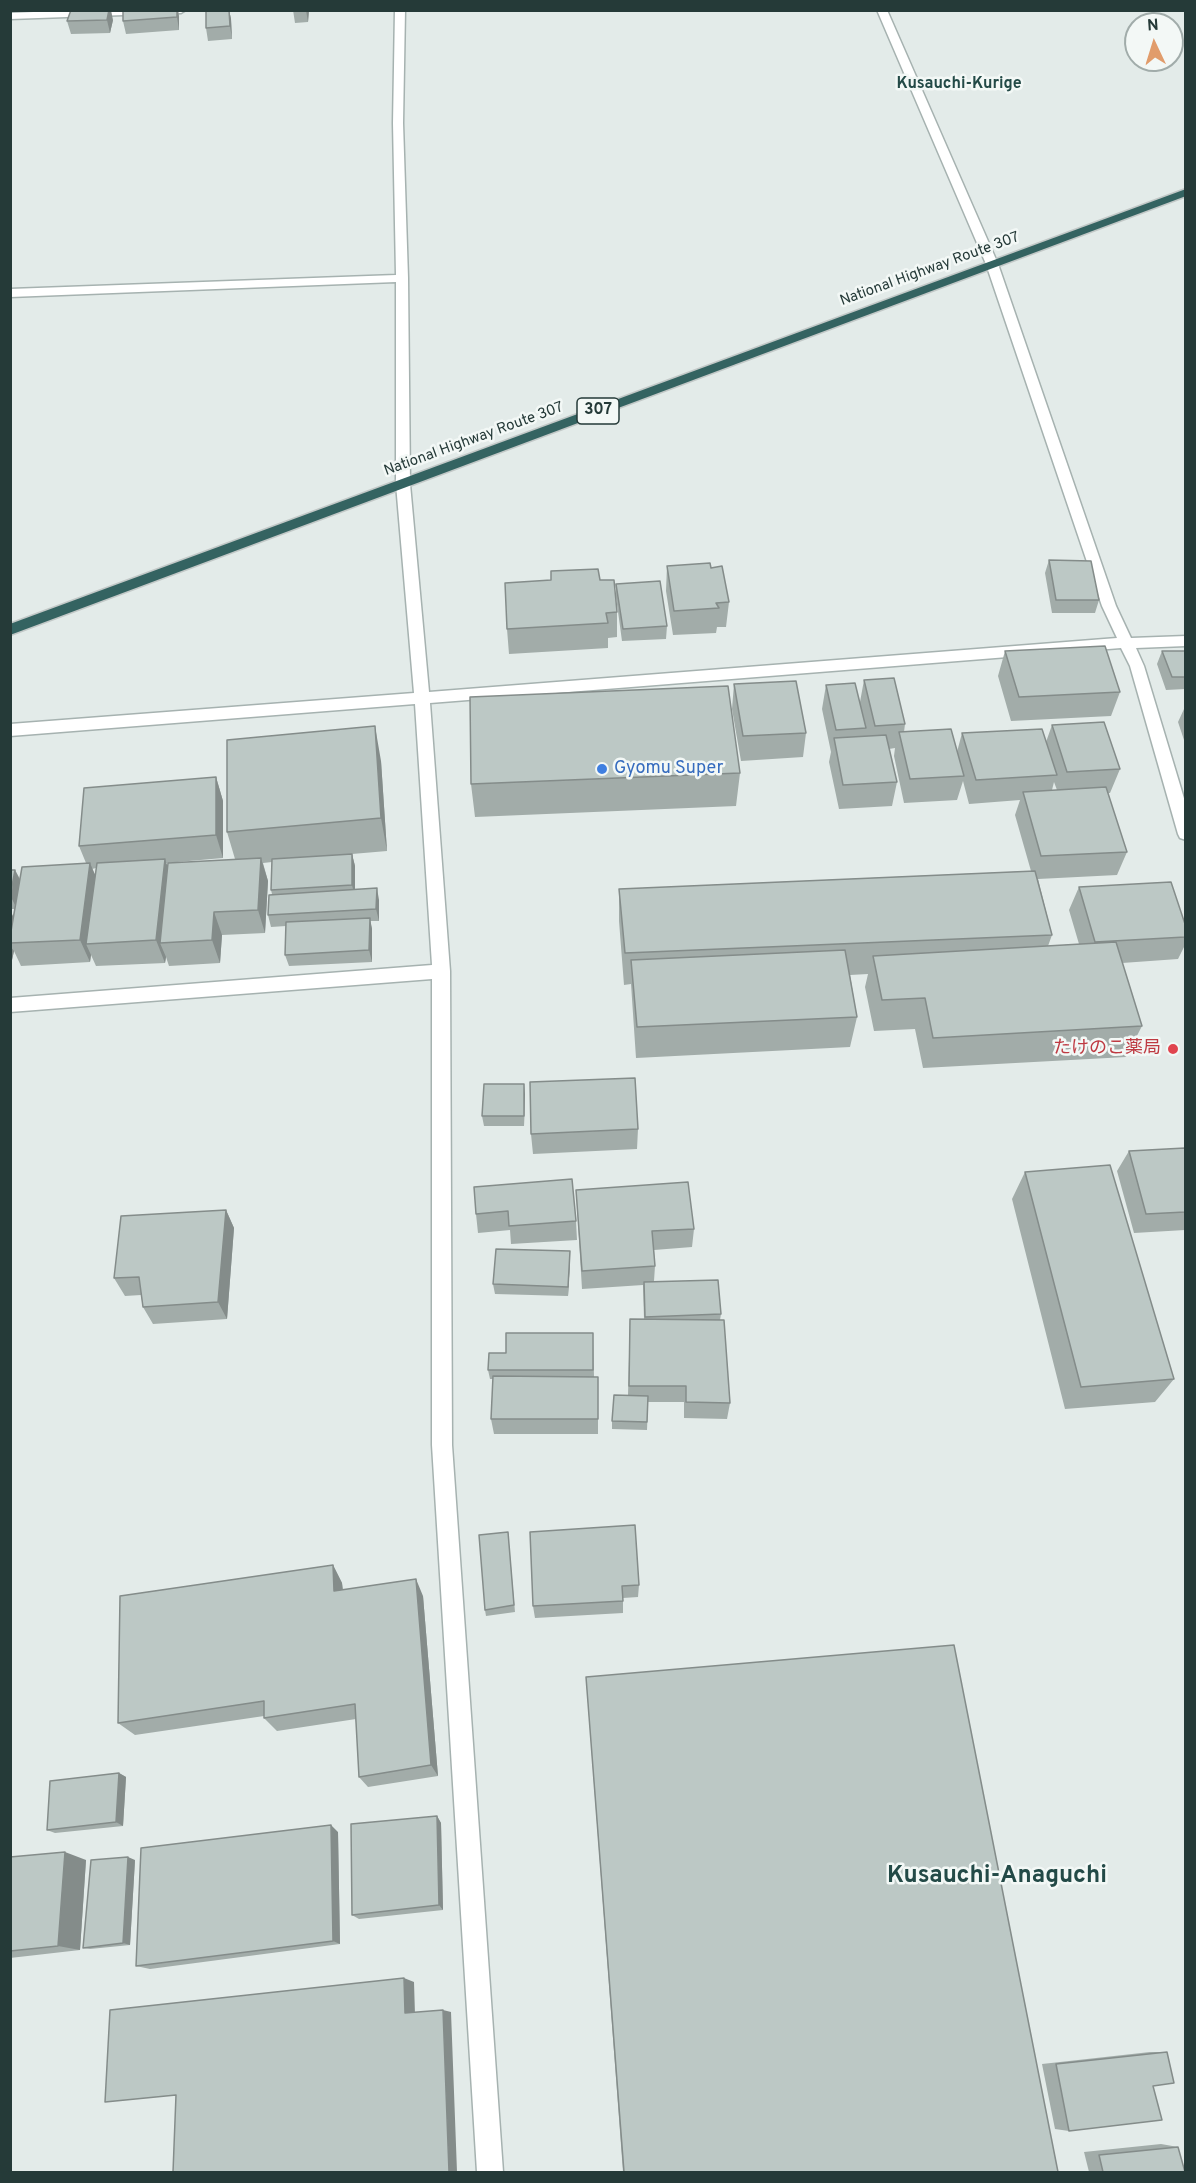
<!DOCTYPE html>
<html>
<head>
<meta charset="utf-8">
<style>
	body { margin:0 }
	#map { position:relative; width:1196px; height:2183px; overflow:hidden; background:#e3ebe9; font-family:Overpass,sans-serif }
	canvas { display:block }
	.frame { position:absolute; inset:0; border:12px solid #253a38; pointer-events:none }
	.north { position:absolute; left:1124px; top:12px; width:60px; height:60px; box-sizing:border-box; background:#f3f8f6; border:2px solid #a1acaa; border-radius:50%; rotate:356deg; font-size:16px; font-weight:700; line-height:24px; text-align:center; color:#253a38 }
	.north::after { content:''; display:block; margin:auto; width:21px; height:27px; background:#e19c6b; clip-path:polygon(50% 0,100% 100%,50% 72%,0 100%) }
</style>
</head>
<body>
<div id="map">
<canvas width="1196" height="2183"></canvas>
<div class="frame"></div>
<div class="north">N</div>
</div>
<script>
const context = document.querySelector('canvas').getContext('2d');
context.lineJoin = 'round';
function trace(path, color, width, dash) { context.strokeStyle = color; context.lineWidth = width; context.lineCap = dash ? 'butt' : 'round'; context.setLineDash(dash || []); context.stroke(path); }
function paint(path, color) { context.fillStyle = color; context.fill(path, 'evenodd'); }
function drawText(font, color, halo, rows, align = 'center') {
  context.font = font + ' Overpass,"Noto Sans JP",sans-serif'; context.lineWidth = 5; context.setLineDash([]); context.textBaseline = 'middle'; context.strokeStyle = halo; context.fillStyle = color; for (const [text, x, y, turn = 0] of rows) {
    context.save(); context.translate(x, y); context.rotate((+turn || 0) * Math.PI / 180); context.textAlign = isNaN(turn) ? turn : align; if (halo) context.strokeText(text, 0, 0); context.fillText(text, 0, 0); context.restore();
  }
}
const minor = new Path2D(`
	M80,10H186L181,13L10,19V13Z
	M395,10H405L403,123L408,278L410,484L429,692L1117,638L1102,606L986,264L877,10H887L998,264L1116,606L1131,638L1186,636V646L1136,648L1144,666L1186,805V840L1180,838L1178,834L1130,666L1121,648L430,703L450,971L452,1445L503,2172H477L432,1445V979L10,1012V998L432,965L415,704L10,736V724L414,693L396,484V282L10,297V289L396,275L393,123Z`);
const highway = new Path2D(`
	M1186,189V196L10,635V624Z`);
trace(minor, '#a6b2b0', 3);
trace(highway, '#c2c8c7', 3);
paint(minor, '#fff');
paint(highway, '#346361');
paint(new Path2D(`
	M123,10H178L179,17V30L126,34L123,21Z
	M206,10H229L231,19L232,39L208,41L206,28Z
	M293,10H309L308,22L295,23Z
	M113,20L110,33L71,34L67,21Z
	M1049,560L1099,600L1095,613H1052L1045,573Z
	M667,566L711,568L729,602L726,627H717L716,633L673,635L666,591Z
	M600,580L617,612V637L608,638V648L509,654L507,629Z
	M616,584L667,626L666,639L622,641L616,597Z
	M1005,651L1120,692L1111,716L1011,721L998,676Z
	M1162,651H1185V689L1166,690L1157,664Z
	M864,680L905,724L904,732L957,752L962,733L1046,742L1052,725L1120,769L1110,793H1108L1127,852L1117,875L1038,879L1052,935L1048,946L1079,944L1069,910L1079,887L1185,924V945L1178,959L1122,963L1142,1026L1126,1057L923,1068L915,1029L874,1031L865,987L868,974L850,975L857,1017L850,1047L636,1058L631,984L624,985L619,921V889L1031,871L1015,815L1020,800L969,804L963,781L957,800L904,803L894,756L895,748L889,749L897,782L892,806L839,809L829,762L831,752L822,709L826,685L860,702ZM1054,782L1057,790H1052Z
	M734,684L806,733L803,757L741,761L732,709Z
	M1184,709H1185V743L1178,722Z
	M381,761L387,851L352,854L355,866V889L379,900V921H370L372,929V962L289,966L285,955L286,926L271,927L268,915L272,894L271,890L272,862L263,863L268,881L265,933L222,935L220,963L169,966L166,957L165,963L96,966L91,955L90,962L21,966L14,951L10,969V914L14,918L15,909H10V870H15L20,879L86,863L79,846L216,777L223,801V858L166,863L167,867L235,859L227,832ZM96,868L95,875L92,869Z
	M740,773L736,806L475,817L471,784Z
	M524,1084V1126H484L482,1116Z
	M638,1129L637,1149L533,1154L531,1134Z
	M1185,1148V1230L1134,1233L1117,1171L1129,1151Z
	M1025,1172L1174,1379L1155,1402L1065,1409L1012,1199Z
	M474,1187L576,1221L577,1240L511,1244L510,1230L478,1233L476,1214Z
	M576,1190L694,1229L692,1247L654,1250L655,1266L654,1281L721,1314L720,1320L730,1403L727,1419L684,1418V1402H648L647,1430L612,1429V1421L628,1395L630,1319H644L643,1285L582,1289Z
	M226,1210L234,1228L227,1319L153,1324L143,1307L141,1295L125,1296L114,1278Z
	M570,1251V1260L568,1296L495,1294L493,1284Z
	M593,1333L594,1377H598V1434H494L491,1419L493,1379H490L488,1370L506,1353Z
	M508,1532L515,1612L486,1616L485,1610Z
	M530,1532L639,1585L638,1597L623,1598V1613L535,1618L533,1606Z
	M333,1565L342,1583L343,1589L423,1596L438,1776L368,1787L359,1777L356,1719L277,1731L264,1718V1716L135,1735L118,1723Z
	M586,1677L1058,2172H623Z
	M119,1773L126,1777L123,1826L55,1833L47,1830Z
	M437,1816L441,1823L443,1910L359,1919L352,1915Z
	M338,1832L340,1944L150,1969L136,1966Z
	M10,1857L86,1860L80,1950L10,1958Z
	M135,1860L130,1945L90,1949L83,1948Z
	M1150,2052H1167L1153,2086L1069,2131L1055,2129L1042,2064Z
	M1161,2144L1178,2147L1185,2172H1089L1084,2152Z`), '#a2aca9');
paint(new Path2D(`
	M109,10H111L113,20L110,33L107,20Z
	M177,10H178L179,17V30L177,17Z
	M229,10L231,19L232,39L230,26Z
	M306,10H309L308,22Z
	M375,726L381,761L387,851L381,818Z
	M216,777L223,801V858L216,835Z
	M352,854L355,866V897L352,885Z
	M261,858L268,881L265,933L258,910Z
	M165,859L173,882L160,943L166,957L165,963L156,940Z
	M90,863L100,886L86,944L91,955L90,962L80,940Z
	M15,870L21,882L17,909L11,897Z
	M377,888L379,900V921L376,909Z
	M214,912L222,935L220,963L212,940Z
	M12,914L18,926L10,943V922Z
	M370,918L372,929V962L369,950Z
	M10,946L14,951L10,969Z
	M524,1084L525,1094L524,1126Z
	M226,1210L234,1228L227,1319L218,1302Z
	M570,1251V1260L568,1296V1287Z
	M333,1565L342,1583L344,1607L334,1591Z
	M416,1579L423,1596L438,1776L431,1765Z
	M119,1773L126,1777L123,1826L116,1822Z
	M437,1816L441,1823L443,1910L439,1905Z
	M331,1825L338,1832L340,1944L333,1941Z
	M65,1852L86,1860L80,1950L58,1946Z
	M128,1857L135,1860L130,1945L123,1943Z
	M404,1978L414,1982L415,2015L405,2013Z
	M443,2010L451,2012L457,2172H449Z`), '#848c8a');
const building = new Path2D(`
	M71,10H109L107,20L67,21Z
	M123,10H177V17L123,21Z
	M206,10H229L230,26L206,28Z
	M1049,560L1091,561L1099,600H1056Z
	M710,563L711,568L722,566L729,602L716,603L719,608L674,611L667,566Z
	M598,569L600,580H614L617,612L606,613L608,623L507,629L505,583L551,580V571Z
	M660,581L667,626L623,629L616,584Z
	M1105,646L1120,692L1019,697L1005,651Z
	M1162,651H1185V677H1172Z
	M894,678L905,724L875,726L864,680Z
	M796,681L806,733L743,736L734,684Z
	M855,683L866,728L836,730L826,685Z
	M728,686L740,773L471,784L470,697Z
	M1104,722L1120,769L1067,772L1052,725Z
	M375,726L381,818L227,832V740Z
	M951,729L964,776L910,779L899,732Z
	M1042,729L1057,775L976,780L962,733Z
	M886,735L897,782L843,785L834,738Z
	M216,777V835L79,846L84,788Z
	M1106,787L1127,852L1041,856L1023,792Z
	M352,854V885L271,890L272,859Z
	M261,858L258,910L214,912L212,940L160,943L168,863Z
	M165,859L156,940L86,944L97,863Z
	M90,863L80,940L10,943V937L22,867Z
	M10,870H15L10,897Z
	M1035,871L1052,935L625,953L619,889Z
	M1171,882L1185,924V937L1095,942L1079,887Z
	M377,888L376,909L268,915L269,895Z
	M370,918L369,950L285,955L286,922Z
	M1116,942L1142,1026L933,1038L925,998L882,1000L873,956Z
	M845,950L857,1017L637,1027L631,960Z
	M635,1078L638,1129L531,1134L530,1082Z
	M484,1084H524V1116H482Z
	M1185,1148V1212L1146,1214L1129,1151Z
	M1110,1165L1174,1379L1081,1387L1025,1172Z
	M572,1179L576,1221L509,1226L508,1211L476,1214L474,1187Z
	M688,1182L694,1229L652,1231L655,1266L582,1271L576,1190Z
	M226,1210L218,1302L143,1307L139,1277L114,1278L121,1216Z
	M496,1249L570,1251L568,1287L493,1284Z
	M718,1280L721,1314L645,1317L644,1282Z
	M630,1319L724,1320L730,1403L686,1402V1386H629Z
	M506,1333H593V1370H488L489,1353H506Z
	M493,1376L598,1377V1419H491Z
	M614,1395L648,1396L647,1422L612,1421Z
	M635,1525L639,1585L622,1586L623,1601L533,1606L530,1532Z
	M508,1532L514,1605L485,1610L479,1535Z
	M333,1565L334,1591L416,1579L431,1765L359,1777L355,1704L264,1718V1701L118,1723L120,1596Z
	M954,1645L1058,2172H624L586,1677Z
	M119,1773L116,1822L47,1830L50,1781Z
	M437,1816L439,1905L352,1915L351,1824Z
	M331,1825L333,1941L136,1966L141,1848Z
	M65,1852L58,1946L10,1951V1857Z
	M128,1857L123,1943L83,1948L91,1860Z
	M404,1978L405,2013L443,2010L449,2172H173L176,2095L105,2102L110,2010Z
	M1167,2052L1174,2083L1153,2086L1162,2120L1069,2131L1056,2064Z
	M1178,2147L1185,2172H1103L1099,2155Z`);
paint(building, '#bcc8c5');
trace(building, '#848c8a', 1.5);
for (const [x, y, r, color] of [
	[602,769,6,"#3f7fe0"],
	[1173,1049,6,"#e0444e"]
]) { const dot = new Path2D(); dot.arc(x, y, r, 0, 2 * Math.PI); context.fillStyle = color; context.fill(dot); trace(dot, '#f3f8f6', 2); }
drawText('15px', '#253a38', '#f3f8f6', [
	["National Highway Route 307",930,270,-20],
	["National Highway Route 307",474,440,-20]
]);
drawText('bold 16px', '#234a47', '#f3f8f6', [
	["Kusauchi-Kurige",959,85]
]);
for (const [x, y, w] of [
	[598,411,42]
]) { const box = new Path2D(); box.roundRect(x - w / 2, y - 13, w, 26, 4.5); context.fillStyle = '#f3f8f6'; context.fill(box); trace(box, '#253a38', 1.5); }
drawText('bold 16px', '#253a38', null, [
	["307",598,411]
]);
drawText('18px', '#366cbe', '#f3f8f6', [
	["Gyomu Super",614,769]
], 'left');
drawText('18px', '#be3a42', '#f3f8f6', [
	["たけのこ薬局",1161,1049]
], 'right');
drawText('bold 24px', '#234a47', '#f3f8f6', [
	["Kusauchi-Anaguchi",997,1877]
]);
</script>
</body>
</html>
